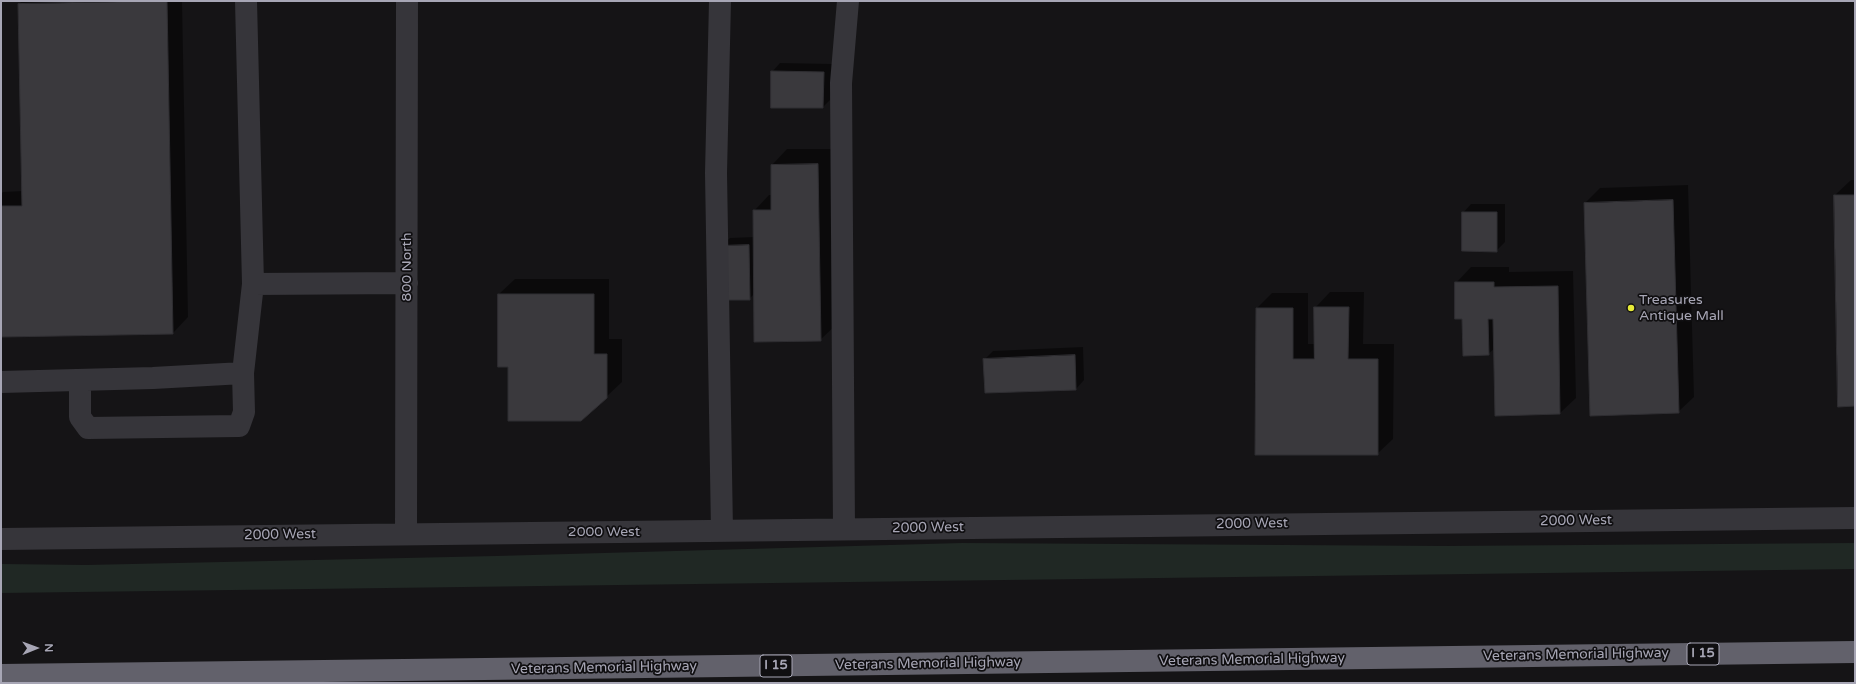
<!DOCTYPE html>
<html>
<head>
<meta charset="utf-8">
<style>
	body { margin:0 }
	#map { position:relative; width:1856px; height:684px; overflow:hidden; background:#151416; font-family:"Varela Round",sans-serif }
	canvas { display:block }
	.frame { position:absolute; inset:0; border:2px solid #a7a6b5; pointer-events:none }
	.north { position:absolute; left:16px; top:628px; width:40px; height:40px; -webkit-text-stroke:3px #100f11; paint-order:stroke; rotate:89deg; font-size:11px; font-weight:700; line-height:16px; text-align:center; color:#a7a6b5 }
	.north::after { content:''; display:block; margin:auto; width:14px; height:18px; background:#a7a6b5; clip-path:polygon(50% 0,100% 100%,50% 72%,0 100%) }
</style>
</head>
<body>
<div id="map">
<canvas width="1856" height="684"></canvas>
<div class="frame"></div>
<div class="north">N</div>
</div>
<script>
const context = document.querySelector('canvas').getContext('2d');
context.lineJoin = 'round';
function paint(path, color) { context.fillStyle = color; context.fill(path, 'evenodd'); }
function trace(path, color, width, dash) { context.strokeStyle = color; context.lineWidth = width; context.lineCap = dash ? 'butt' : 'round'; context.setLineDash(dash || []); context.stroke(path); }
function drawText(font, color, halo, rows, align = 'center') {
  context.font = font + ' "Varela Round",sans-serif'; context.lineWidth = 3.5; context.setLineDash([]); context.textBaseline = 'middle'; context.strokeStyle = halo; context.fillStyle = color; for (const [text, x, y, turn = 0] of rows) {
    context.save(); context.translate(x, y); context.rotate((+turn || 0) * Math.PI / 180); context.textAlign = isNaN(turn) ? turn : align; if (halo) context.strokeText(text, 0, 0); context.fillText(text, 0, 0); context.restore();
  }
}
paint(new Path2D(`
	M962,543L1446,546L1855,543V569L1,593V564L86,565L496,556Z`), '#202824');
paint(new Path2D(`
	M22,1H182L188,317L173,333L1,336V194L3,192L23,191L19,4Z
	M780,63L832,64L831,99L823,107L772,72Z
	M787,149H833L836,325L820,340L754,294L749,299L721,246L730,238L754,237V211L769,195H772V165Z
	M1851,180H1855V405L1835,195Z
	M1688,185L1694,397L1678,412L1585,203L1600,188Z
	M1471,204H1505V242L1496,251L1463,213Z
	M1471,267H1509V272L1573,271L1576,398L1560,413L1496,415L1494,349L1488,354L1463,318L1456,283Z
	M515,279H609V339H622V382L606,397L509,366L499,294Z
	M1330,292H1364L1363,344H1394L1393,439L1377,454H1256L1257,308L1272,293H1308V344H1315V308Z
	M1083,347L1084,380L1076,389L984,360L993,351Z`), '#0007');
const building = new Path2D(`
	M167,1L173,334L1,337V206H22L18,4Z
	M771,71L824,72L823,108H771Z
	M818,164L821,341L754,342L753,210H771V165Z
	M1834,195H1855V406L1838,407Z
	M1673,200L1679,413L1590,416L1584,203Z
	M1462,212H1497V252L1462,251Z
	M749,245L750,300H721L720,246Z
	M1455,282H1494V287L1558,286L1560,414L1495,416L1493,319H1488L1489,355L1463,356L1462,319H1455Z
	M498,294H594V354H607V398L581,421H508V367H498Z
	M1314,307H1349L1348,359H1378V455H1255L1256,308H1293V359H1314Z
	M1075,355L1076,390L985,393L983,359Z`);
paint(building, '#3a393d');
trace(building, '#2f2e32', 1);
trace(new Path2D(`
	M246,1L253,284L407,283
	M720,1L716,173L722,531
	M80,380V417L88,428L239,426L244,412L243,373
	M1,382L153,378L243,373L253,284
	M844,529L841,83L848,1
	M406,533L407,1
	M1,539L1855,518`), '#36353a', 22);
trace(new Path2D(`
	M1,675L1855,652`), '#62616b', 22);
for (const [x, y, r, color] of [
	[1631,308,4,"#e6ea38"]
]) { const dot = new Path2D(); dot.arc(x, y, r, 0, 2 * Math.PI); context.fillStyle = color; context.fill(dot); trace(dot, '#100f11', 1.5); }
for (const [x, y, w] of [
	[1703,654,32],
	[776,666,32]
]) { const box = new Path2D(); box.roundRect(x - w / 2, y - 11, w, 22, 3); context.fillStyle = '#100f11'; context.fill(box); trace(box, '#a7a6b5', 1); }
drawText('bold 13px', '#a7a6b5', null, [
	["I 15",1703,654],
	["I 15",776,666]
]);
drawText('14px', '#a7a6b5', '#100f11', [
	["800 North",407,267,-90],
	["2000 West",1576,521,-1],
	["2000 West",1252,524,-1],
	["2000 West",928,528,-1],
	["2000 West",604,532],
	["2000 West",280,535,-1],
	["Veterans Memorial Highway",1576,655,-1],
	["Veterans Memorial Highway",1252,660,-1],
	["Veterans Memorial Highway",928,664,-1],
	["Veterans Memorial Highway",604,668,-1]
]);
drawText('14px', '#a7a6b5', '#100f11', [
	["Treasures",1639,300],
	["Antique Mall",1639,316]
], 'left');
</script>
</body>
</html>
